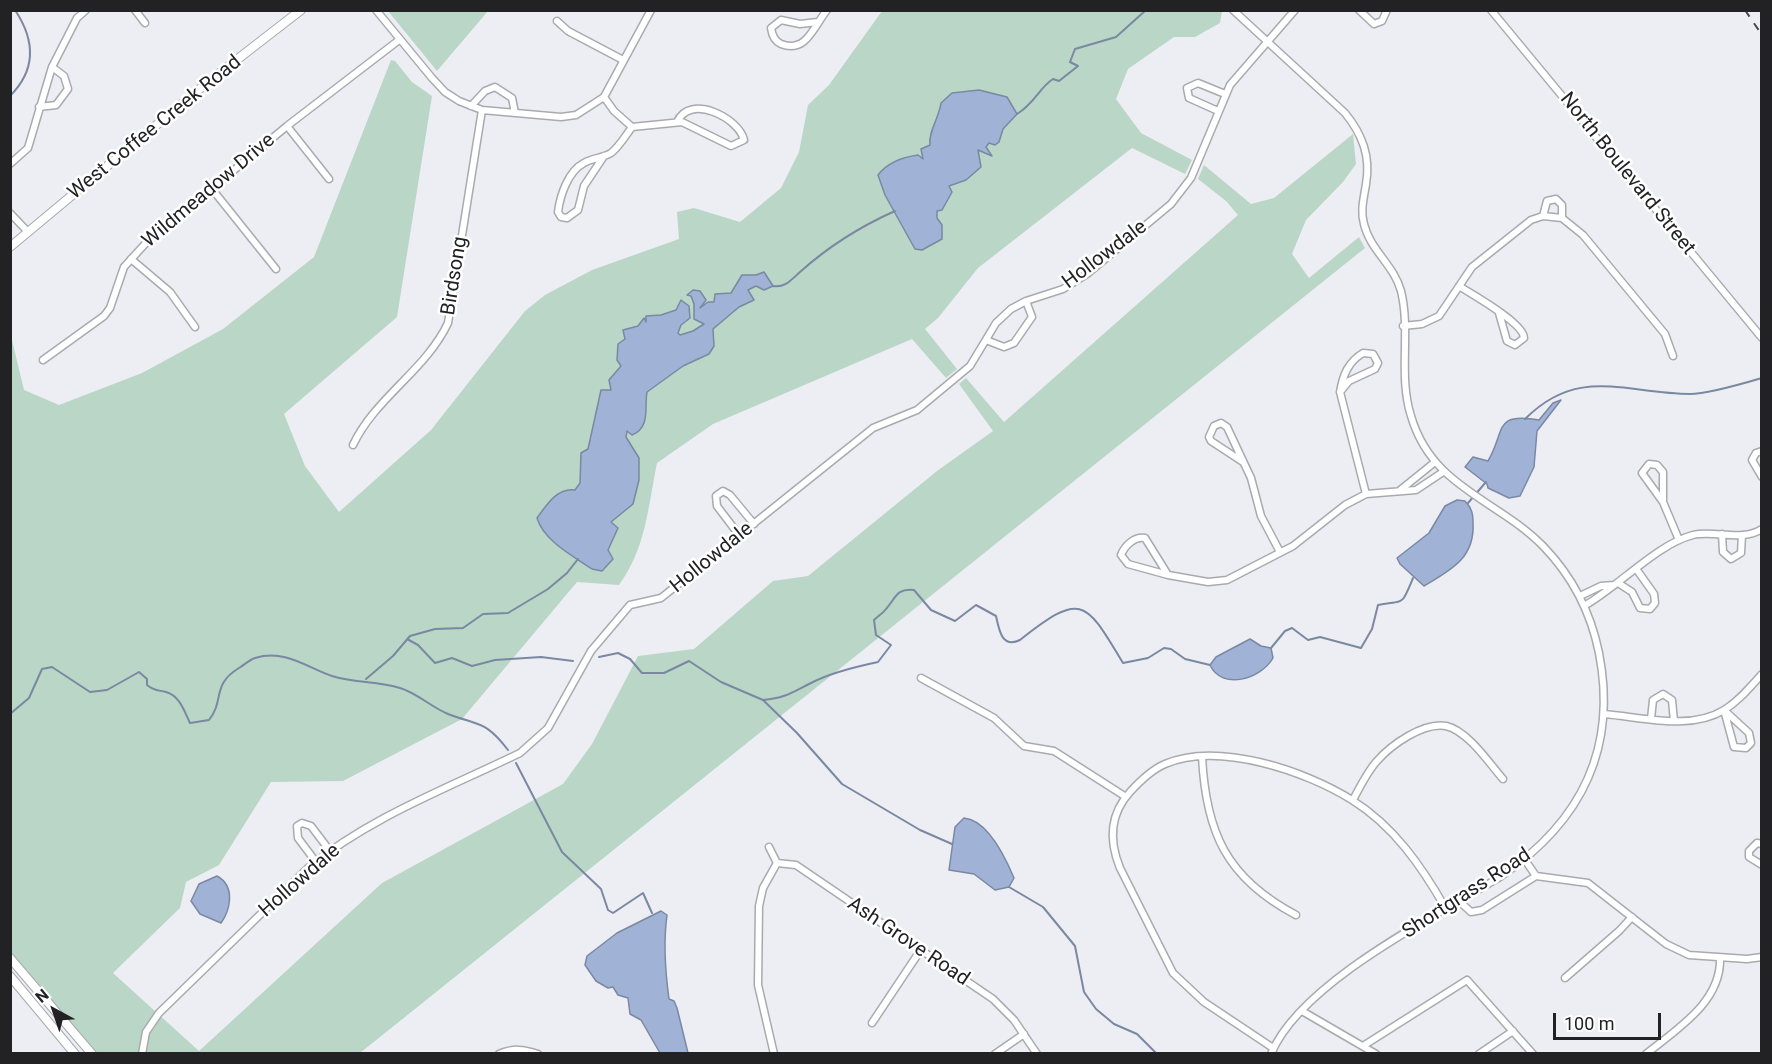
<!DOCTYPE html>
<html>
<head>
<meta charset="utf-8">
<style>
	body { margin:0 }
	#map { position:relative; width:1772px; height:1064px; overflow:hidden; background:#edeef4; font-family:Roboto,sans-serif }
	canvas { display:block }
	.frame { position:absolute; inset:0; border:12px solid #222224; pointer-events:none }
	.north { position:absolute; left:24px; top:980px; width:60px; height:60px; -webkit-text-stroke:4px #fff; paint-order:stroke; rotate:320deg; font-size:16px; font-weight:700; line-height:24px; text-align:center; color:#222224 }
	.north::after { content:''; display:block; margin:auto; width:21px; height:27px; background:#222224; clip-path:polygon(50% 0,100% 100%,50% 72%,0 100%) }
	.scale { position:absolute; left:1553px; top:1013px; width:108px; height:27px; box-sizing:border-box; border:3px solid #222224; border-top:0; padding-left:8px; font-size:18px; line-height:21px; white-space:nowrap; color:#222224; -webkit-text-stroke:4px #fff; paint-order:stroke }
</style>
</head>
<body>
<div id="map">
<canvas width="1772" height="1064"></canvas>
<div class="frame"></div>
<div class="north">N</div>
<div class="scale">100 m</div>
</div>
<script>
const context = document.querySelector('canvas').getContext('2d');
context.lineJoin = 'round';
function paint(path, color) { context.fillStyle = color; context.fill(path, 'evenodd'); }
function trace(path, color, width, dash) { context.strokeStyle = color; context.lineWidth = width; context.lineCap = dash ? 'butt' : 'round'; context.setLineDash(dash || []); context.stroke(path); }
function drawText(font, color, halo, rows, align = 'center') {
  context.font = font + ' Roboto,sans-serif'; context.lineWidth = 5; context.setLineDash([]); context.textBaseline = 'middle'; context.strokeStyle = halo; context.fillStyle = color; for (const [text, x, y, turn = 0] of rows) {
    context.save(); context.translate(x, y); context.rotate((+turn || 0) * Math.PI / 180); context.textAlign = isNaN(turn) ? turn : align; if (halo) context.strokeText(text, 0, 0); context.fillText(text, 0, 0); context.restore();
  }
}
paint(new Path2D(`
	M388,11H488L437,71Z
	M882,11H1222L1220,23L1195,37H1174L1128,69L1116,99L1141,133L1192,160L1185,174L1132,148L978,268L938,318L925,329L957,369L946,378L912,339L713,424L657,463C648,507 646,548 619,585L577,582L462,719L343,781L271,782L219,865L186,882L180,908L113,973L199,1051L382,883L563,784L592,744L638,656L694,649L773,581L808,576L937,471L993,431L959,384L966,378L1004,422L1238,215L1226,201L1198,179L1204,165L1251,204L1274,198L1353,134L1356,164L1343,182L1306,220L1292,254L1309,278L1359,237L1365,248L360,1053H97L11,953V336L24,390L59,405L142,373L223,329L314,257L391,60L395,61L412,82L432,96L397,317L284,414L305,466L339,512L431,430L525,311L545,295L592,270L679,239L677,212L694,208L740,222L781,188L799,152L808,105L829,85Z`), '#bad6c6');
const water = new Path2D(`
	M979,90L1007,97L1017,114L1003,129L999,142L995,145L989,143L986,147L992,156L978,150L981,167L966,180L949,186L952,192L942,210L937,211V218L942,225V239L922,250L915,249L885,195L878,175C888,162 903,157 918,155L923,159L921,149L930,145C928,132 939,118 941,103L952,93Z
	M764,272L773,286L764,290L756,286L748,290L754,300L739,307L713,329L714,346L709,354L683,366L647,392C644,408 651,427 632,435L627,431L626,437L639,458V480L633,504L611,522L618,528L608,550L613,559L602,571L592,569C573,556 544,541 537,518C546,506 557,487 575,490L580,483L581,453L588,449L601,390H611L609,380L621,366L617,360L618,344L625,339L623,330L638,326L644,318L646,322V316L661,315L676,310L681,300L689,306L690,318L681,325L678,333L680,335L693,331L704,324L694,319V304L691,296L687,295L693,290L700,291L706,300L700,308L708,302H714L715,294L731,293L742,275H756Z
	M1561,400L1537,431L1534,467L1520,496L1509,498L1488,488L1487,484L1465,467L1473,457L1488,461C1506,430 1493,412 1539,420L1553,403Z
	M1457,500L1465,501C1472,508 1473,514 1473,523C1475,558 1451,570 1424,586L1400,564L1397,558L1429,533L1445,506Z
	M1250,639L1261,646L1271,648L1273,658C1261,679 1222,691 1210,665L1216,657Z
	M964,818C988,820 1006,859 1014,878L1009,887L995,890L974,874L949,870L955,827Z
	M217,876C237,887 229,912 221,923L200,914L191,901L199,884Z
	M661,911L667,915C663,944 665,970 669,999L674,1001L677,1008L688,1053H660L641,1020L630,1014L628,998L618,995L613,987L608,988L596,981L585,965L587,956L617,933Z`);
paint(water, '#a0b3d7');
trace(water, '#7a88a1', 1.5);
trace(new Path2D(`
	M10,96C37,69 35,40 15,10
	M1017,114C1035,103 1039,88 1053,79L1059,81L1078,66L1070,62L1075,49L1116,37L1146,10
	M773,286C785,288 791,280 800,272C829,246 859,227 895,211
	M1525,419C1579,365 1626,394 1690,394C1706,394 1745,383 1762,378
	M1468,503L1486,482
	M407,639L418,645L435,663L452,658L472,666L495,660L541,657L573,661
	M1271,648L1285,631L1292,628L1308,640L1320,637L1361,648L1372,629L1378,605C1405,600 1401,607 1413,578
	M599,657L618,653L630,659L642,673H664L689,661L721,682L763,700L797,733L842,784L920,830L952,844
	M366,679L393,656L410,636L435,629L463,628L483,614L508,613L548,589L567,573L578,559
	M763,700C785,698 791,693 811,683C828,674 859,666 878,662L891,645L876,635L874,620C878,616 883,613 886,609C896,598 896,588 914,590L931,610L955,621L976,605L996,616C999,630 1002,649 1020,640C1082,591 1085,600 1123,663L1148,658L1164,648L1171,649L1185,659L1210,665
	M10,714L29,698L42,669L52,667L90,692L107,690L139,672L147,679V685C154,691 158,690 166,692C180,696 184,711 190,723L209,720C225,700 211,685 239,668C244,665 249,660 255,658C285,649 306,667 332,676C354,683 377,681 400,688C417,693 431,707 448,714C480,726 486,721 508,750
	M516,763L562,852L601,889L608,910L613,913L643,893L652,913
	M1009,887L1043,907L1075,946L1084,992L1096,1009L1114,1024L1137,1034L1157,1054`), '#7a88a1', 2);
const minor = new Path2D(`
	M135,10L145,23
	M376,10L432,78L445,92L459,101L482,110L561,117L576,115L604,97L651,10
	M1233,10L1345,113C1362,134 1371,156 1366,184C1364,198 1360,210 1364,224C1370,250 1394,265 1401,291C1411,332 1398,375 1411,416C1432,488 1497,499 1543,546C1572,576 1591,613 1599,653C1618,750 1580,823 1500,877C1435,916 1300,983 1271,1054
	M1359,10L1374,24L1382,21L1387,10
	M1491,10L1762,338
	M557,21L568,31L623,60
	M818,22L800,24L781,20L771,28C772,35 774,41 781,44C806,54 814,26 827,10
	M604,97L614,111L632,127L682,122L731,146L744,140C739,118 690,93 677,122
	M471,106L485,91L495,87L512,98L515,113
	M39,107L56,105L68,89L64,76L52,67
	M1218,111L1189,98L1187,88L1198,83L1225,94
	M287,126L329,179
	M604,156L584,186L578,210L567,218L561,217L558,212C560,196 568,171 584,163C592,158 603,158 611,153C619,147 626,135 632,127
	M10,164L28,148L52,67L77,18L86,10
	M212,189L276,269
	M10,213L28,232
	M1543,216L1547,201L1556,199L1562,205V218
	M131,259L170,292L195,327
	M1459,286C1473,295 1524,323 1524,338L1515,345L1507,341L1499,313
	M1403,326L1422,324L1439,316L1472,267L1531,220L1543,216L1562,218L1583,235L1665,334L1673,356
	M986,340L1004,347L1014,343L1032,317L1026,301
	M43,360L104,316L110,308L124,267L145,244L287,126L399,40
	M1340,392L1349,381L1375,369L1378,363L1373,354L1363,353C1348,362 1343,375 1340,392L1366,494
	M353,445C375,398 426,370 448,323L482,110
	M1762,451L1756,453L1752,460L1762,477
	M1243,462L1211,441L1209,437L1214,426L1221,423L1227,427L1251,478L1261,516L1280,552
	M1399,491L1435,462
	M1663,502V472L1657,465L1649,464L1642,473L1663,502L1679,540
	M1722,534L1723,552L1731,559L1741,553L1742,535
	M739,535L717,506L716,496L723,491L730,495L754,524
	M1168,575L1128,564L1121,555C1125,545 1135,536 1145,538L1168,575L1208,582L1227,580L1293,546L1345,505L1366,494L1416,490L1443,472
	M1618,583L1632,592L1640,608L1650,609L1655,603L1654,594L1637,570
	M1580,596L1601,586L1614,585
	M1584,606C1618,587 1657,544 1693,535C1715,530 1742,542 1762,529
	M921,678L994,718L1024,746L1054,751L1126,797
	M1724,710L1749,733L1751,743L1746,748L1734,747Z
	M1604,714C1642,717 1690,731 1724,710C1739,701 1750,687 1762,674
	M1651,719L1653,700L1663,694L1672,700L1674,721
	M1202,757C1206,832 1226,878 1296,915
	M1353,800C1360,787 1367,772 1377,761C1391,745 1423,722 1446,726C1468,731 1489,763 1503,779
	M1762,844L1757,843L1749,851V857L1762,865
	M769,847L777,863L796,865L993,999L1014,1020L1037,1054
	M1525,860L1536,876L1588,883L1666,944L1689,955L1747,959L1762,957
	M316,862L298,838L297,826L302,823L311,826L330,851
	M1459,901L1471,912L1482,910L1536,876
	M1565,978L1619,931L1632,917
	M1302,1011L1376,1054
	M872,1023L920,951
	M1363,1046L1467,980L1533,1054
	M1273,1048L1204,1002L1173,973L1120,868C1109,841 1109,815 1130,792C1140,781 1151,770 1165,764C1218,741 1306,771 1352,800C1394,826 1422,867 1446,909
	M142,1054L146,1032L159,1013L308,868C370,817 448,788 520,753L548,728L591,651L630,605L661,598L873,428L917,410L970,366L996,323L1011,309L1026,301L1063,289L1087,274L1171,204L1191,178L1230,85L1295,10
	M499,1054C513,1048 524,1049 538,1054
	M774,1054L758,985L759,906L763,888L777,863
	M995,1054L1024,1034
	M1479,1054L1513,1031
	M1646,1054C1677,1029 1721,1002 1720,959`);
const tertiary = new Path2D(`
	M10,247L208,82L301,10
	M10,958L92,1054
	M10,976L75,1054`);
trace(minor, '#a9aab0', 9);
trace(tertiary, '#a9aab0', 10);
trace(minor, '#fff', 6);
trace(tertiary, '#fff', 8);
trace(new Path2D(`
	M1745,10L1762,35`), '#4a4a4d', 2, [8, 8]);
drawText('20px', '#222224', '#fff', [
	["West Coffee Creek Road",155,128,-39],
	["North Boulevard Street",1627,174,51],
	["Wildmeadow Drive",209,191,-40],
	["Hollowdale",1105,255,-37],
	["Birdsong",455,276,-81],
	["Hollowdale",712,558,-39],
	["Hollowdale",300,881,-41],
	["Shortgrass Road",1467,894,-33],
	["Ash Grove Road",908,942,34]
]);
</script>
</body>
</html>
